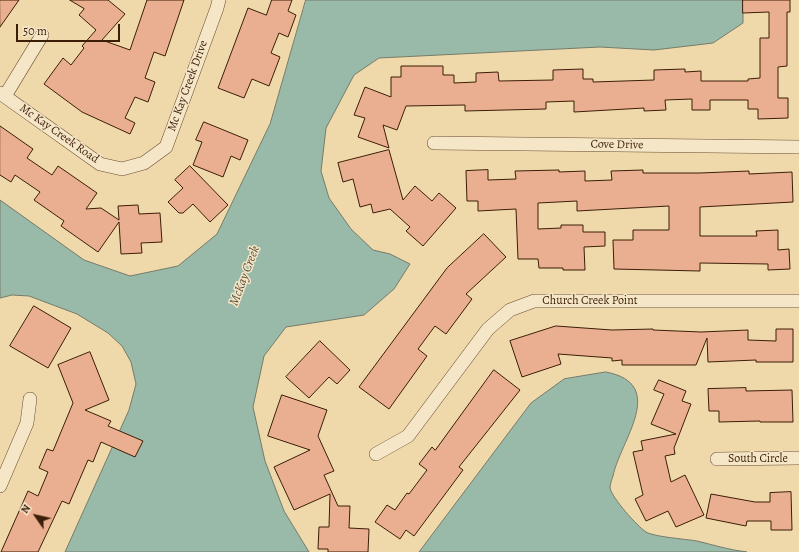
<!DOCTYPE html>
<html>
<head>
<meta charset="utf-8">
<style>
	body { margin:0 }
	#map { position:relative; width:799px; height:552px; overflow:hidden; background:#efd9ab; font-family:Alegreya,serif }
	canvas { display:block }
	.north { position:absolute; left:16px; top:496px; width:40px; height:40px; -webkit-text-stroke:3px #f5e6c8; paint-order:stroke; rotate:304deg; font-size:11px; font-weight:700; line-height:16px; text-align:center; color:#3c1d07 }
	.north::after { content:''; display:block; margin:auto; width:14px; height:18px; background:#3c1d07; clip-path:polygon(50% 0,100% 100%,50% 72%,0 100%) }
	.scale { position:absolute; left:16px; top:24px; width:104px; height:18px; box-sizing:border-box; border:2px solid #3c1d07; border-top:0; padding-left:5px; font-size:12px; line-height:14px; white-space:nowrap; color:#3c1d07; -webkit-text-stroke:3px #f5e6c8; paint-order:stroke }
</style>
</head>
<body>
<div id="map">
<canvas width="799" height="552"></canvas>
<div class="north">N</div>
<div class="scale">50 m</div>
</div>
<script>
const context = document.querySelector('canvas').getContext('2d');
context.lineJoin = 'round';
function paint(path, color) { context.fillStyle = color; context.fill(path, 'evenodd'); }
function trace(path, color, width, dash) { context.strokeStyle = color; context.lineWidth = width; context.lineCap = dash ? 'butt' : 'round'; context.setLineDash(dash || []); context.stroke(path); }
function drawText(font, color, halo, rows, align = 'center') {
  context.font = font + ' Alegreya,serif'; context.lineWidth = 3; context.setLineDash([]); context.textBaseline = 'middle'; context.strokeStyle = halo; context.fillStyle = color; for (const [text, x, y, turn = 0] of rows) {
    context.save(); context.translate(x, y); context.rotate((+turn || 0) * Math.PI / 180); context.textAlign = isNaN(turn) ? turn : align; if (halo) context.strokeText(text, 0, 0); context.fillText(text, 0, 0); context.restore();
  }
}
const water = new Path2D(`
	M306,0H743V23L713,43L654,50L600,47L379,58L354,75L326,128L321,171L329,198L351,229L373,250L390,254L410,264L394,289L364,315L286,327L264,356L253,407L265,461L284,511L309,552H65L129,410L136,384L131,362L122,346L108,333L77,314L29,296L12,295L0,298V200L84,260L130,276L178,266L217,234L270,124Z
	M606,372C669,384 620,441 613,476C612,479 610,484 610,488C612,498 637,526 646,532C655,537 685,539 697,541C714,545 729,550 747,552H419L531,403L564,379Z`);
paint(water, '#9abaa9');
trace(water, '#747b68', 1);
const building = new Path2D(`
	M0,0H19L0,27Z
	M70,0H108L125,14L102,40L130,50L147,0H184L165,56L154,52L145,78L155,82L148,102L135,97L125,118L135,123L130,134L82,112L44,84L63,58L71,65L84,48L82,46L96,30L79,15L84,9Z
	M272,0H292L288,11L296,15L288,37L279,33L271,53L280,57L269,86L252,79L244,98L218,88L248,8L266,15Z
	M743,0H790V12H787V66L778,67V98H788V118L758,119V109H748V100H710V110H692V99L665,100L666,110L644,111V108L574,112V101L546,102V109L465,111V105L406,106L397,130L383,125L389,148L358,137L365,118L354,115L365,87L391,97V77H401V66H443V75H454V83L476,82V73L498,72L499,81L553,80V70L583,69V79H593V82L654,80V70L685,69V72L701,71V81H748V79L760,78V38H769V12L743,13Z
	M204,122L248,140L240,160L231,156L223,177L193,165L202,142L196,140Z
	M0,126L33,149L27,158L52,175L58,166L97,193L86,209L101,208L119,220L118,206L138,205L139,214L160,213L162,242L141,243L142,253L121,254L119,222L98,252L61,226L64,221L34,200L40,192L15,175L11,182L0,175Z
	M389,150L403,200L415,186L432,201L439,193L456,208L423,246L406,231L410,227L390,209L373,213L371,204L360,207L353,179L343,182L338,163Z
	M190,166L228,205L210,222L193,204L183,213H179L168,202L183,188L175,180Z
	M488,170V180L516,179L515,171L559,170V172L585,171V181L612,180L611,171L643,170V173H700L749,171V174L792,172L793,202L700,207V236H757L756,231L778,230V250L789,249L790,269L768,270V264L700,263V271L614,269L613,240H633V230H669V206L577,211V201L538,203V229L561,228V225H583V232H605V246L584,247L585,270H563V268H539L538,259H518L516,209L478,211V201H467L466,171Z
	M484,234L506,257L466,294L472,299L446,334L435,326L418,349L427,356L389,409L359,387L447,268Z
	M34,306L71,328L48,368L10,346Z
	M556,326L612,330L653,329V330L701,332L748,330V340L776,341V329H793V362H756V360L708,362L707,338L696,365H622V360L612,361V358L558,354L561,364L522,377L510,341Z
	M320,341L350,370L337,384L329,377L309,398L286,377Z
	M90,352L109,400L85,410L111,421L108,426L143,441L135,457L101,442L93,462L88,460L69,504L62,501L38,552H1L28,491L38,496L48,472L39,468L47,449L53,451L73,403L58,365Z
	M494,370L520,390L459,467L463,470L414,536L406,530L400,539L375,522L387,505L395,510L407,493L409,494L427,470L419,464L432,447L435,450Z
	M659,380L686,391L682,401L691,404L674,448L675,454L665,456L671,482L685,475L704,515L676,527L668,511L646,521L635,499L643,495L633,452L643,450L641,441L676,434L651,424L664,394L654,390Z
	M746,388V391L792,390L793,422H760V421L719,422V411H709L708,389Z
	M282,395L327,410L318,436L334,471L324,475L338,506H350L349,528L369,529L368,552H328V549H318L319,527H329L330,494L294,510L274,467L310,450L268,436Z
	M791,492L792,530H771V521H747L746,526L706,518L711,494L755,502H770V493Z`);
paint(building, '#eaaf91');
trace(building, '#3c1d07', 1);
const street = new Path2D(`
	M0,93L100,164L122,169L144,163L166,147L217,8L219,0
	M5,96L42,35
	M434,143L799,147
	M376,454L408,436L488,329L510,310L534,301H799
	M717,459L799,458
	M0,486L27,423L30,399`);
trace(street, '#694c30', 14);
trace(street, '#f5e6c8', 13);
drawText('12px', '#3c1d07', '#f5e6c8', [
	["Mc Kay Creek Drive",188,86,-70],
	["Mc Kay Creek Road",59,134,35],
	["Cove Drive",617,145,1],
	["Church Creek Point",590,301],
	["South Circle",758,459]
]);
drawText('italic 13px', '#584c38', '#f5e6c8', [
	["McKay Creek",245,276,-69]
]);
</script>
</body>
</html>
